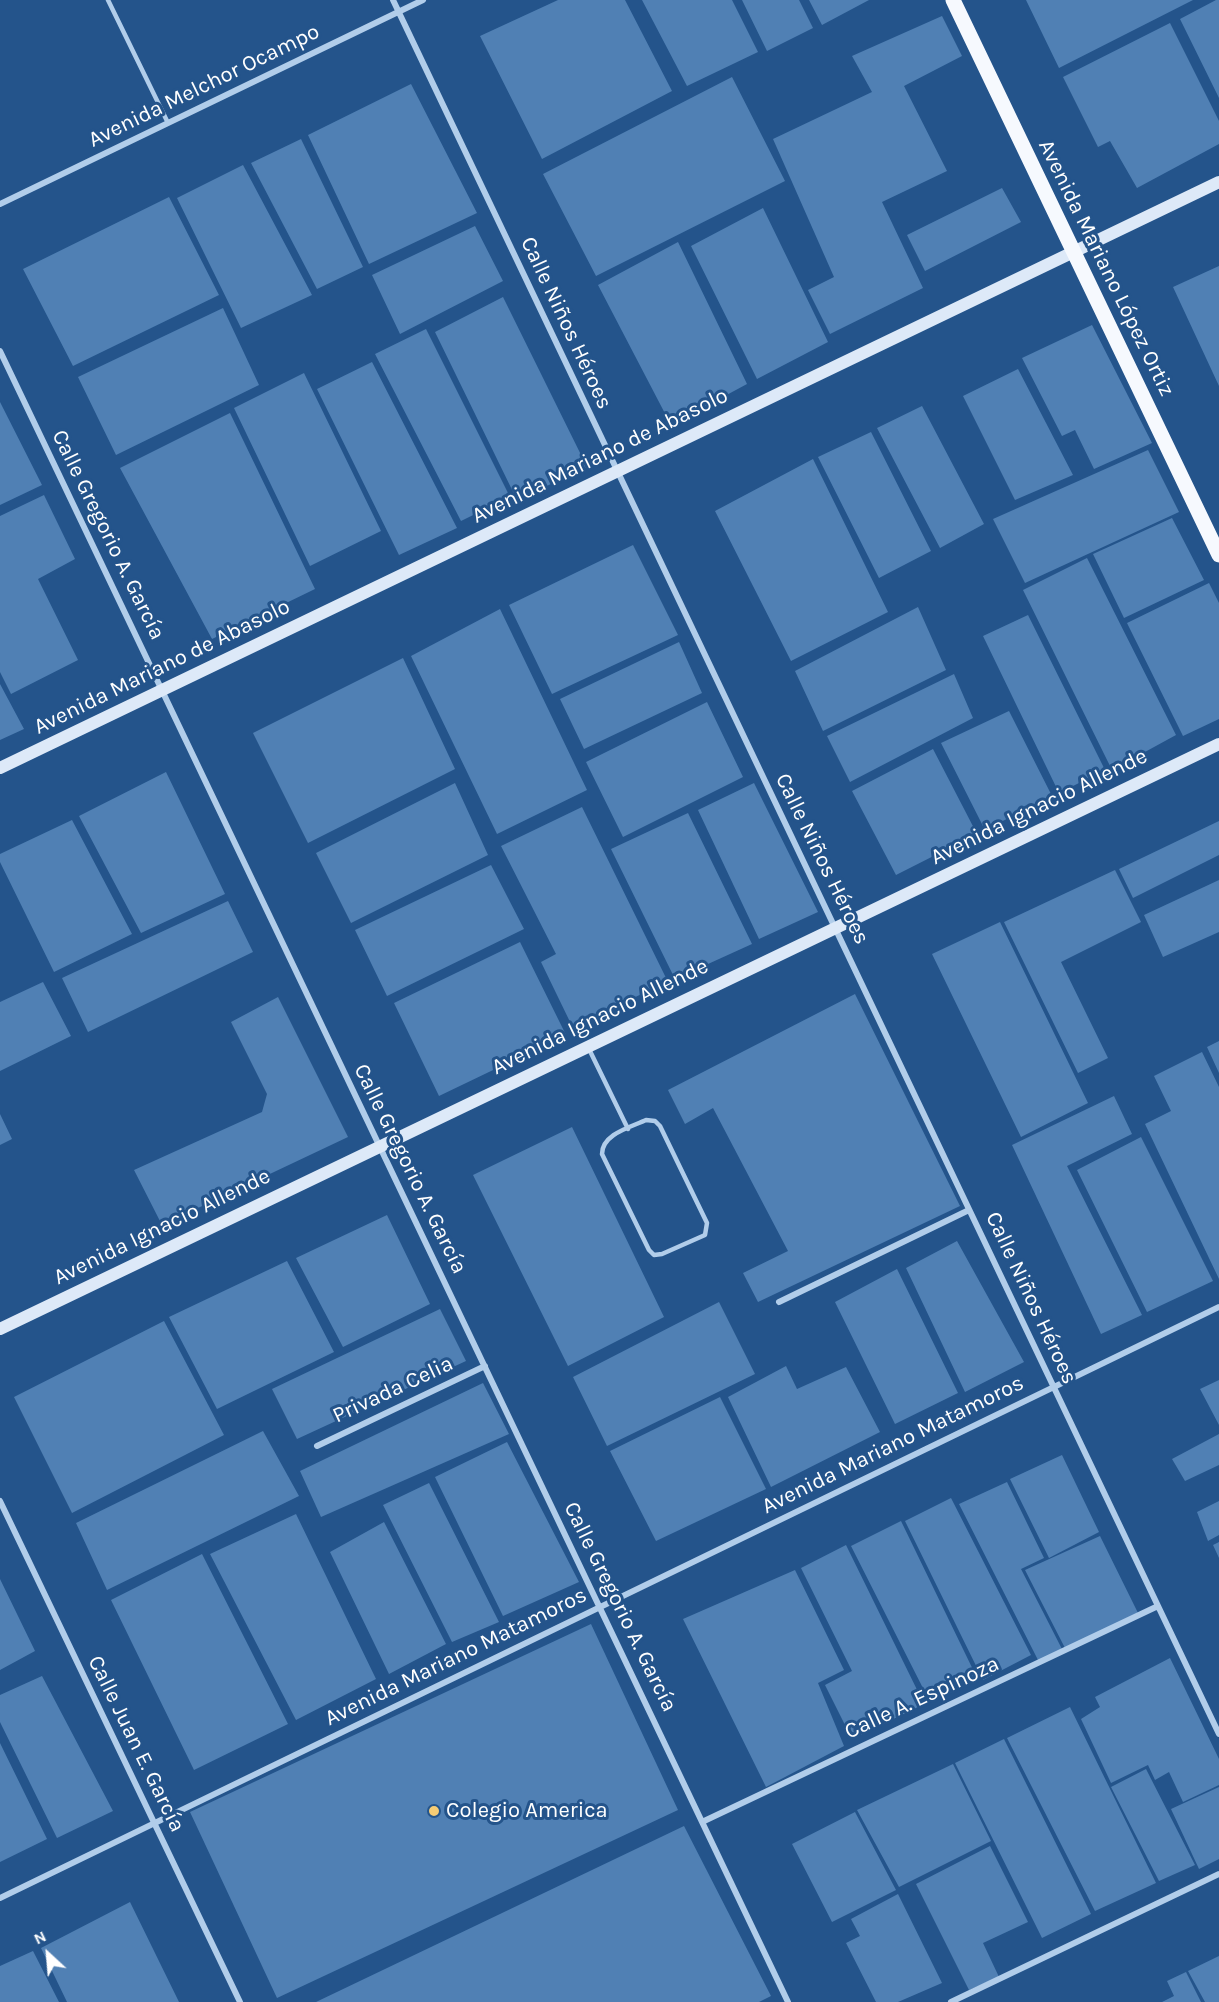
<!DOCTYPE html>
<html>
<head>
<meta charset="utf-8">
<style>
	body { margin:0 }
	#map { position:relative; width:1219px; height:2002px; overflow:hidden; background:#24548b; font-family:Karla,sans-serif }
	canvas { display:block }
	.north { position:absolute; left:18px; top:1924px; width:60px; height:60px; -webkit-text-stroke:4px #24548b; paint-order:stroke; rotate:334deg; font-size:16px; font-weight:700; line-height:24px; text-align:center; color:#fff }
	.north::after { content:''; display:block; margin:auto; width:21px; height:27px; background:#fff; clip-path:polygon(50% 0,100% 100%,50% 72%,0 100%) }
</style>
</head>
<body>
<div id="map">
<canvas width="1219" height="2002"></canvas>
<div class="north">N</div>
</div>
<script>
const context = document.querySelector('canvas').getContext('2d');
context.lineJoin = 'round';
function paint(path, color) { context.fillStyle = color; context.fill(path, 'evenodd'); }
function trace(path, color, width, dash) { context.strokeStyle = color; context.lineWidth = width; context.lineCap = dash ? 'butt' : 'round'; context.setLineDash(dash || []); context.stroke(path); }
function drawText(font, color, halo, rows, align = 'center') {
  context.font = font + ' Karla,sans-serif'; context.lineWidth = 6; context.setLineDash([]); context.textBaseline = 'middle'; context.strokeStyle = halo; context.fillStyle = color; for (const [text, x, y, turn = 0] of rows) {
    context.save(); context.translate(x, y); context.rotate((+turn || 0) * Math.PI / 180); context.textAlign = isNaN(turn) ? turn : align; if (halo) context.strokeText(text, 0, 0); context.fillText(text, 0, 0); context.restore();
  }
}
paint(new Path2D(`
	M558,0H625L672,91L542,159L480,36Z
	M642,0H732L758,52L687,86Z
	M742,0H799L813,28L767,51Z
	M809,0H869L822,25Z
	M1026,0H1193L1059,68Z
	M1216,0H1219V98L1180,19Z
	M942,16L962,56L904,86L947,171L882,202L923,288L830,334L808,290L834,277L773,139L872,92L852,56Z
	M1170,23L1219,121V144L1137,188L1110,141L1098,147L1063,77Z
	M732,77L785,181L596,276L543,174Z
	M411,84L477,213L369,264L308,135Z
	M301,139L363,267L317,289L251,163Z
	M243,165L312,295L241,328L177,198Z
	M1002,188L1021,222L925,271L907,235Z
	M169,197L219,295L73,366L23,269Z
	M763,208L828,342L757,379L691,246Z
	M475,226L503,281L400,334L372,275Z
	M678,242L747,384L671,425L598,285Z
	M1219,266V386L1173,287Z
	M503,297L587,467L517,500L435,332Z
	M223,308L259,385L116,455L78,377Z
	M1092,325L1152,443L1094,469L1075,430L1062,436L1022,358Z
	M426,329L510,497L461,521L375,354Z
	M372,362L457,528L399,555L317,389Z
	M1018,369L1073,475L1015,500L963,396Z
	M304,373L381,531L310,566L234,408Z
	M0,402L42,485L0,505Z
	M922,406L984,524L940,548L877,428Z
	M230,413L315,589L212,639L120,468Z
	M871,432L931,551L879,578L818,457Z
	M1148,450L1179,512L1025,583L993,519Z
	M813,459L888,612L791,661L715,511Z
	M44,495L75,559L38,579L78,660L11,694L0,672V516Z
	M1172,518L1204,580L1124,618L1093,554Z
	M633,545L678,635L552,694L509,605Z
	M1087,558L1176,735L1112,770L1023,590Z
	M1209,583L1219,603V719L1183,736L1127,623Z
	M918,607L946,670L823,731L795,671Z
	M500,609L587,790L497,834L411,656Z
	M1028,615L1105,770L1059,793L983,636Z
	M679,642L702,693L584,749L560,699Z
	M403,658L455,769L308,843L253,733Z
	M954,674L973,718L850,782L827,736Z
	M0,684L24,729L0,740Z
	M707,702L743,777L623,837L586,762Z
	M1009,711L1052,796L985,830L941,743Z
	M933,749L977,834L896,875L852,791Z
	M166,772L225,894L141,933L79,816Z
	M455,783L488,855L351,923L316,853Z
	M754,783L818,912L759,939L698,810Z
	M582,807L668,982L572,1026L541,962L556,954L501,846Z
	M688,813L752,944L675,979L611,849Z
	M72,820L132,934L54,972L0,862V854Z
	M1219,821V855L1133,898L1119,869Z
	M491,865L524,929L387,996L355,930Z
	M1115,870L1141,922L1061,962L1108,1058L1078,1073L1004,922Z
	M1219,880V932L1163,957L1144,915Z
	M228,901L253,952L88,1032L62,978Z
	M1000,922L1088,1103L1021,1137L932,954Z
	M520,942L566,1035L439,1096L394,1003Z
	M43,982L71,1036L0,1071V1002Z
	M855,994L960,1206L758,1302L743,1273L788,1251L713,1108L685,1124L668,1090Z
	M278,997L348,1137L162,1225L134,1170L262,1112L267,1094L231,1022Z
	M1219,1041V1073L1207,1047Z
	M1202,1052L1219,1087V1279L1145,1124L1171,1111L1154,1076Z
	M1114,1096L1132,1134L1067,1166L1142,1315L1101,1334L1012,1145Z
	M0,1114L12,1139L0,1145Z
	M572,1127L664,1317L568,1366L473,1175Z
	M1141,1137L1213,1281L1147,1312L1077,1170Z
	M387,1215L430,1304L343,1347L296,1258Z
	M957,1241L1024,1362L965,1392L906,1268Z
	M287,1261L334,1352L217,1409L169,1317Z
	M897,1269L958,1393L895,1424L835,1302Z
	M719,1302L755,1374L607,1446L573,1377Z
	M440,1309L466,1361L297,1439L272,1389Z
	M164,1321L224,1435L72,1513L14,1397Z
	M786,1366L797,1389L846,1367L880,1432L771,1487L728,1397Z
	M1219,1380V1425L1200,1389Z
	M483,1383L509,1434L321,1517L300,1471Z
	M720,1397L766,1489L656,1541L610,1451Z
	M263,1431L299,1496L107,1590L76,1523Z
	M1219,1434V1465L1185,1481L1172,1459Z
	M507,1442L579,1582L503,1616L435,1477Z
	M1062,1455L1099,1532L1049,1558L1010,1479Z
	M1007,1482L1044,1558L1021,1569L1063,1651L1039,1662L959,1504Z
	M429,1483L499,1622L452,1642L383,1505Z
	M951,1498L1031,1655L983,1680L905,1521Z
	M1219,1501V1535L1208,1541L1197,1512Z
	M296,1514L376,1679L296,1720L210,1554Z
	M901,1521L978,1680L930,1702L851,1546Z
	M384,1522L446,1644L389,1674L330,1552Z
	M1100,1536L1138,1613L1065,1648L1025,1570Z
	M1219,1542V1558L1213,1545Z
	M846,1545L924,1704L852,1739L825,1685L852,1671L801,1568Z
	M202,1554L288,1724L194,1770L111,1600Z
	M795,1570L844,1670L818,1683L844,1746L766,1787L683,1619Z
	M0,1579L35,1651L0,1670Z
	M591,1624L678,1810L277,1998L190,1812Z
	M1170,1658L1219,1759V1785L1183,1802L1169,1772L1155,1780L1148,1765L1111,1783L1081,1719L1100,1707L1095,1697Z
	M42,1676L113,1811L57,1838L0,1722V1695Z
	M1070,1707L1156,1883L1095,1911L1007,1738Z
	M1004,1739L1091,1914L1042,1938L955,1763Z
	M0,1743L47,1839L0,1862Z
	M953,1764L991,1841L899,1887L857,1810Z
	M1146,1769L1195,1865L1159,1881L1111,1787Z
	M1219,1787V1859L1199,1869L1171,1809Z
	M855,1812L896,1890L832,1922L792,1844Z
	M684,1826L771,1996L759,2002H316Z
	M990,1846L1028,1922L983,1943L999,1977L969,1990L916,1884Z
	M898,1894L942,1983L898,2002H876L846,1943L860,1936L851,1919Z
	M130,1902L179,2002H67L41,1948Z
	M33,1951L59,2002H0V1966Z
	M1219,1956V2002H1205L1188,1971Z
	M1186,1972L1201,2002H1162L1174,1996L1167,1981Z`), '#5080b4');
trace(new Path2D(`
	M108,0L168,123
	M589,1049L628,1129
	M646,1120L655,1121L660,1126L707,1223L705,1235L662,1254L654,1255L649,1250L602,1154C602,1134 631,1127 646,1120Z`), '#b1cdea', 4.5);
trace(new Path2D(`
	M393,0L1219,1734
	M0,204L423,0
	M0,351L788,2002
	M779,1302L969,1210
	M317,1446L485,1366
	M0,1501L240,2002
	M702,1822L1158,1606
	M0,1898L1219,1307
	M951,2002L1219,1874`), '#b1cdea', 6);
trace(new Path2D(`
	M0,768L1219,182
	M0,1329L1219,744`), '#dde9f8', 12);
trace(new Path2D(`
	M953,0L1219,555`), '#f6f9fe', 15);
for (const [x, y, r, color] of [
	[434,1811,6,"#f5cc75"]
]) { const dot = new Path2D(); dot.arc(x, y, r, 0, 2 * Math.PI); context.fillStyle = color; context.fill(dot); trace(dot, '#24548b', 2); }
drawText('22px', '#fff', '#24548b', [
	["Avenida Melchor Ocampo",204,86,-26],
	["Avenida Mariano López Ortiz",1106,268,64],
	["Calle Niños Héroes",566,323,65],
	["Avenida Mariano de Abasolo",600,456,-26],
	["Calle Gregorio A. García",108,535,64],
	["Avenida Mariano de Abasolo",162,667,-26],
	["Avenida Ignacio Allende",1039,807,-26],
	["Calle Niños Héroes",822,859,64],
	["Avenida Ignacio Allende",600,1017,-26],
	["Calle Gregorio A. García",410,1169,64],
	["Avenida Ignacio Allende",162,1227,-26],
	["Calle Niños Héroes",1031,1298,65],
	["Privada Celia",393,1390,-25],
	["Avenida Mariano Matamoros",893,1445,-26],
	["Calle Gregorio A. García",620,1607,64],
	["Avenida Mariano Matamoros",456,1657,-26],
	["Calle A. Espinoza",922,1698,-25],
	["Calle Juan E. García",136,1744,64]
]);
drawText('22px', '#fff', '#24548b', [
	["Colegio America",446,1811]
], 'left');
</script>
</body>
</html>
